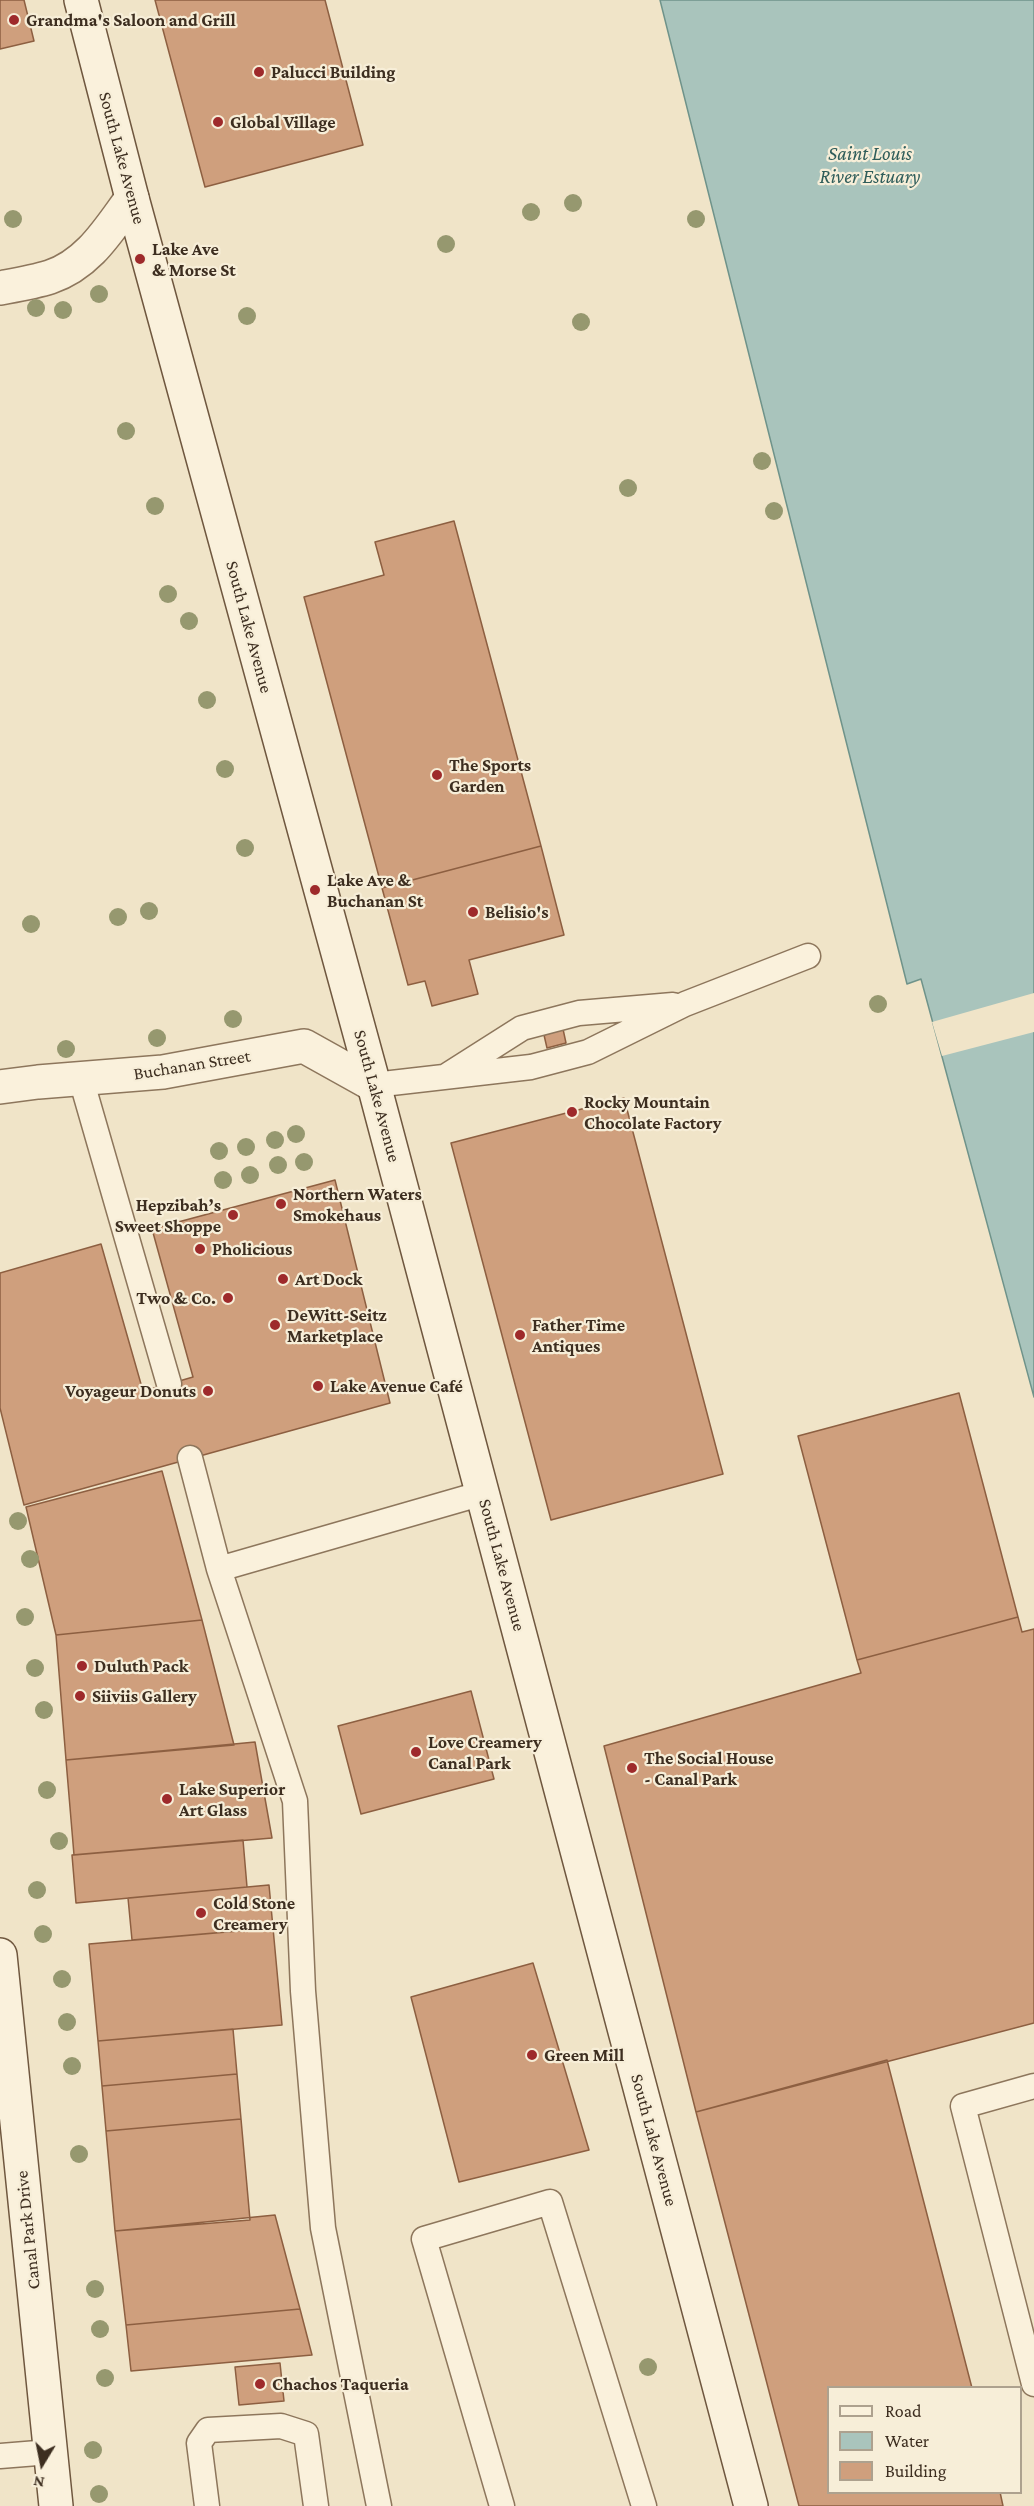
<!DOCTYPE html>
<html>
<head>
<meta charset="utf-8">
<style>
	body { margin:0 }
	#map { position:relative; width:1034px; height:2506px; overflow:hidden; background:#f0e4c8; font-family:"Crimson Pro",serif }
	canvas { display:block }
	.legend { position:absolute; left:827px; top:2386px; width:195px; height:108px; box-sizing:border-box; background:#f7eed8; border:2px solid #ada18e; margin:0; padding:8px 10px; list-style:none; font-size:18px; color:#3d2e20 }
	.legend li { display:flex; align-items:center; gap:12px; height:30px }
	.legend b { width:30px; border:2px solid #ada18e }
	.north { position:absolute; left:12px; top:2434px; width:60px; height:60px; -webkit-text-stroke:4px #f7eed8; paint-order:stroke; rotate:190deg; font-size:16px; font-weight:700; line-height:24px; text-align:center; color:#3d2e20 }
	.north::after { content:''; display:block; margin:auto; width:21px; height:27px; background:#3d2e20; clip-path:polygon(50% 0,100% 100%,50% 72%,0 100%) }
</style>
</head>
<body>
<div id="map">
<canvas width="1034" height="2506"></canvas>
<ul class="legend">
<li><b style="height:8px;background:#faf1dc"></b>Road</li>
<li><b style="height:16px;background:#a9c4bc"></b>Water</li>
<li><b style="height:16px;background:#cf9f7d"></b>Building</li>
</ul>
<div class="north">N</div>
</div>
<script>
const context = document.querySelector('canvas').getContext('2d');
context.lineJoin = 'round';
function paint(path, color) { context.fillStyle = color; context.fill(path, 'evenodd'); }
function trace(path, color, width, dash) { context.strokeStyle = color; context.lineWidth = width; context.lineCap = dash ? 'butt' : 'round'; context.setLineDash(dash || []); context.stroke(path); }
function drawText(font, color, halo, rows, align = 'center') {
  context.font = font + ' "Crimson Pro",serif'; context.lineWidth = 4.5; context.setLineDash([]); context.textBaseline = 'middle'; context.strokeStyle = halo; context.fillStyle = color; for (const [text, x, y, turn = 0] of rows) {
    context.save(); context.translate(x, y); context.rotate((+turn || 0) * Math.PI / 180); context.textAlign = isNaN(turn) ? turn : align; if (halo) context.strokeText(text, 0, 0); context.fillText(text, 0, 0); context.restore();
  }
}
const water = new Path2D(`
	M660,0H1034V1397L921,979L907,984Z`);
paint(water, '#a9c4bc');
trace(water, '#6f938a', 1.5);
paint(new Path2D(`
	M1034,993V1032L942,1056L932,1022Z`), '#f0e4c8');
const building = new Path2D(`
	M0,0H24L34,41L0,49Z
	M155,0H325L363,145L205,187Z
	M454,521L541,846L382,888L304,597L384,575L375,542Z
	M541,846L564,935L469,960L478,994L432,1006L425,981L408,985L382,888Z
	M563,1029L566,1043L547,1048L544,1035Z
	M624,1098L723,1474L551,1520L451,1143Z
	M335,1180L390,1403L24,1505L0,1408V1273L101,1244L143,1391L169,1384L193,1377L152,1229Z
	M959,1393L1018,1617L857,1660L798,1436Z
	M162,1471L202,1620L56,1635L26,1507Z
	M1018,1617L1022,1632L1034,1629V2023L696,2112L604,1746L861,1673L857,1660Z
	M202,1620L234,1745L66,1760L56,1635Z
	M471,1691L494,1779L361,1814L338,1726Z
	M255,1742L272,1838L74,1855L66,1760Z
	M243,1840L247,1887L76,1903L72,1855Z
	M269,1885L273,1928L132,1940L128,1898Z
	M273,1928L282,2025L98,2041L89,1944Z
	M533,1963L589,2150L459,2182L411,1997Z
	M233,2029L237,2074L102,2086L98,2041Z
	M887,2060L972,2388H828V2492H1000L1003,2506H799L696,2112Z
	M237,2074L241,2119L106,2131L102,2086Z
	M241,2119L250,2220L115,2231L106,2131Z
	M275,2215L300,2309L126,2325L115,2231Z
	M300,2309L312,2355L131,2371L126,2325Z
	M280,2363L284,2401L239,2405L235,2367Z`);
paint(building, '#cf9f7d');
trace(building, '#8d5f41', 1.5);
const lane = new Path2D(`
	M448,1075L522,1028L579,1013L673,1005
	M81,1079L169,1384
	M374,1085L531,1067L588,1052L685,1004L808,956
	M190,1458L219,1569
	M1034,2086L963,2106L1034,2384
	M0,2456L50,2452
	M207,2506L199,2443L208,2430L281,2426L306,2434L316,2506
	M379,2506L323,2228L303,1991L295,1801L219,1569L483,1493
	M502,2506L424,2239L550,2202L644,2506`);
const street = new Path2D(`
	M0,288C16,285 34,282 50,277C89,264 109,229 132,198
	M0,1087L38,1082L163,1072L304,1046L374,1085`);
const secondary = new Path2D(`
	M81,0L132,198L374,1085L751,2506
	M0,1955L56,2506`);
trace(lane, '#8d765c', 27);
trace(street, '#8d765c', 36);
trace(secondary, '#6f573f', 36);
trace(lane, '#faf1dc', 24);
trace(street, '#faf1dc', 33);
trace(secondary, '#faf1dc', 33);
context.fillStyle = '#96986f';
for (const [x, y] of [
	[573,203],
	[531,212],
	[13,219],
	[696,219],
	[446,244],
	[99,294],
	[36,308],
	[63,310],
	[247,316],
	[581,322],
	[126,431],
	[762,461],
	[628,488],
	[155,506],
	[774,511],
	[168,594],
	[189,621],
	[207,700],
	[225,769],
	[245,848],
	[149,911],
	[118,917],
	[31,924],
	[878,1004],
	[233,1019],
	[157,1038],
	[66,1049],
	[296,1134],
	[275,1140],
	[246,1147],
	[219,1151],
	[304,1162],
	[278,1165],
	[250,1175],
	[223,1180],
	[18,1521],
	[30,1559],
	[25,1617],
	[35,1668],
	[44,1710],
	[47,1790],
	[59,1841],
	[37,1890],
	[43,1934],
	[62,1979],
	[67,2022],
	[72,2066],
	[79,2154],
	[95,2289],
	[100,2329],
	[648,2367],
	[105,2378],
	[93,2450],
	[99,2494]
]) { context.beginPath(); context.arc(x, y, 9, 0, 2 * Math.PI); context.fill(); }
for (const [x, y, r, color] of [
	[14,20,6,"#9e2a2b"],
	[259,72,6,"#9e2a2b"],
	[218,122,6,"#9e2a2b"],
	[140,259,6,"#9e2a2b"],
	[437,775,6,"#9e2a2b"],
	[315,890,6,"#9e2a2b"],
	[473,912,6,"#9e2a2b"],
	[572,1112,6,"#9e2a2b"],
	[281,1204,6,"#9e2a2b"],
	[233,1215,6,"#9e2a2b"],
	[200,1249,6,"#9e2a2b"],
	[283,1279,6,"#9e2a2b"],
	[228,1298,6,"#9e2a2b"],
	[275,1325,6,"#9e2a2b"],
	[520,1335,6,"#9e2a2b"],
	[318,1386,6,"#9e2a2b"],
	[208,1391,6,"#9e2a2b"],
	[82,1666,6,"#9e2a2b"],
	[80,1696,6,"#9e2a2b"],
	[416,1752,6,"#9e2a2b"],
	[632,1768,6,"#9e2a2b"],
	[167,1799,6,"#9e2a2b"],
	[201,1913,6,"#9e2a2b"],
	[532,2055,6,"#9e2a2b"],
	[260,2384,6,"#9e2a2b"]
]) { const dot = new Path2D(); dot.arc(x, y, r, 0, 2 * Math.PI); context.fillStyle = color; context.fill(dot); trace(dot, '#f7eed8', 2); }
drawText('bold 18px', '#3d2e20', '#f7eed8', [
	["Grandma's Saloon and Grill",26,20],
	["Palucci Building",271,72],
	["Global Village",230,122],
	["Lake Ave",152,249],
	["& Morse St",152,270],
	["The Sports",449,765],
	["Garden",449,786],
	["Lake Ave &",327,880],
	["Buchanan St",327,901],
	["Belisio's",485,912],
	["Rocky Mountain",584,1102],
	["Chocolate Factory",584,1123],
	["Northern Waters",293,1194],
	["Smokehaus",293,1215],
	["Hepzibah’s",221,1205,"right"],
	["Sweet Shoppe",221,1226,"right"],
	["Pholicious",212,1249],
	["Art Dock",295,1279],
	["Two & Co.",216,1298,"right"],
	["DeWitt-Seitz",287,1315],
	["Marketplace",287,1336],
	["Father Time",532,1325],
	["Antiques",532,1346],
	["Lake Avenue Café",330,1386],
	["Voyageur Donuts",196,1391,"right"],
	["Duluth Pack",94,1666],
	["Siiviis Gallery",92,1696],
	["Love Creamery",428,1742],
	["Canal Park",428,1763],
	["The Social House",644,1758],
	["- Canal Park",644,1779],
	["Lake Superior",179,1789],
	["Art Glass",179,1810],
	["Cold Stone",213,1903],
	["Creamery",213,1924],
	["Green Mill",544,2055],
	["Chachos Taqueria",272,2384]
], 'left');
drawText('18px', '#3d2e20', '#f7eed8', [
	["South Lake Avenue",122,158,75],
	["South Lake Avenue",249,627,75],
	["Buchanan Street",192,1065,-9],
	["South Lake Avenue",377,1096,75],
	["South Lake Avenue",502,1565,75],
	["South Lake Avenue",654,2140,75],
	["Canal Park Drive",28,2230,-96]
]);
drawText('italic 20px', '#2f5d5a', '#f7eed8', [
	["Saint Louis",870,154],
	["River Estuary",870,177]
]);
</script>
</body>
</html>
